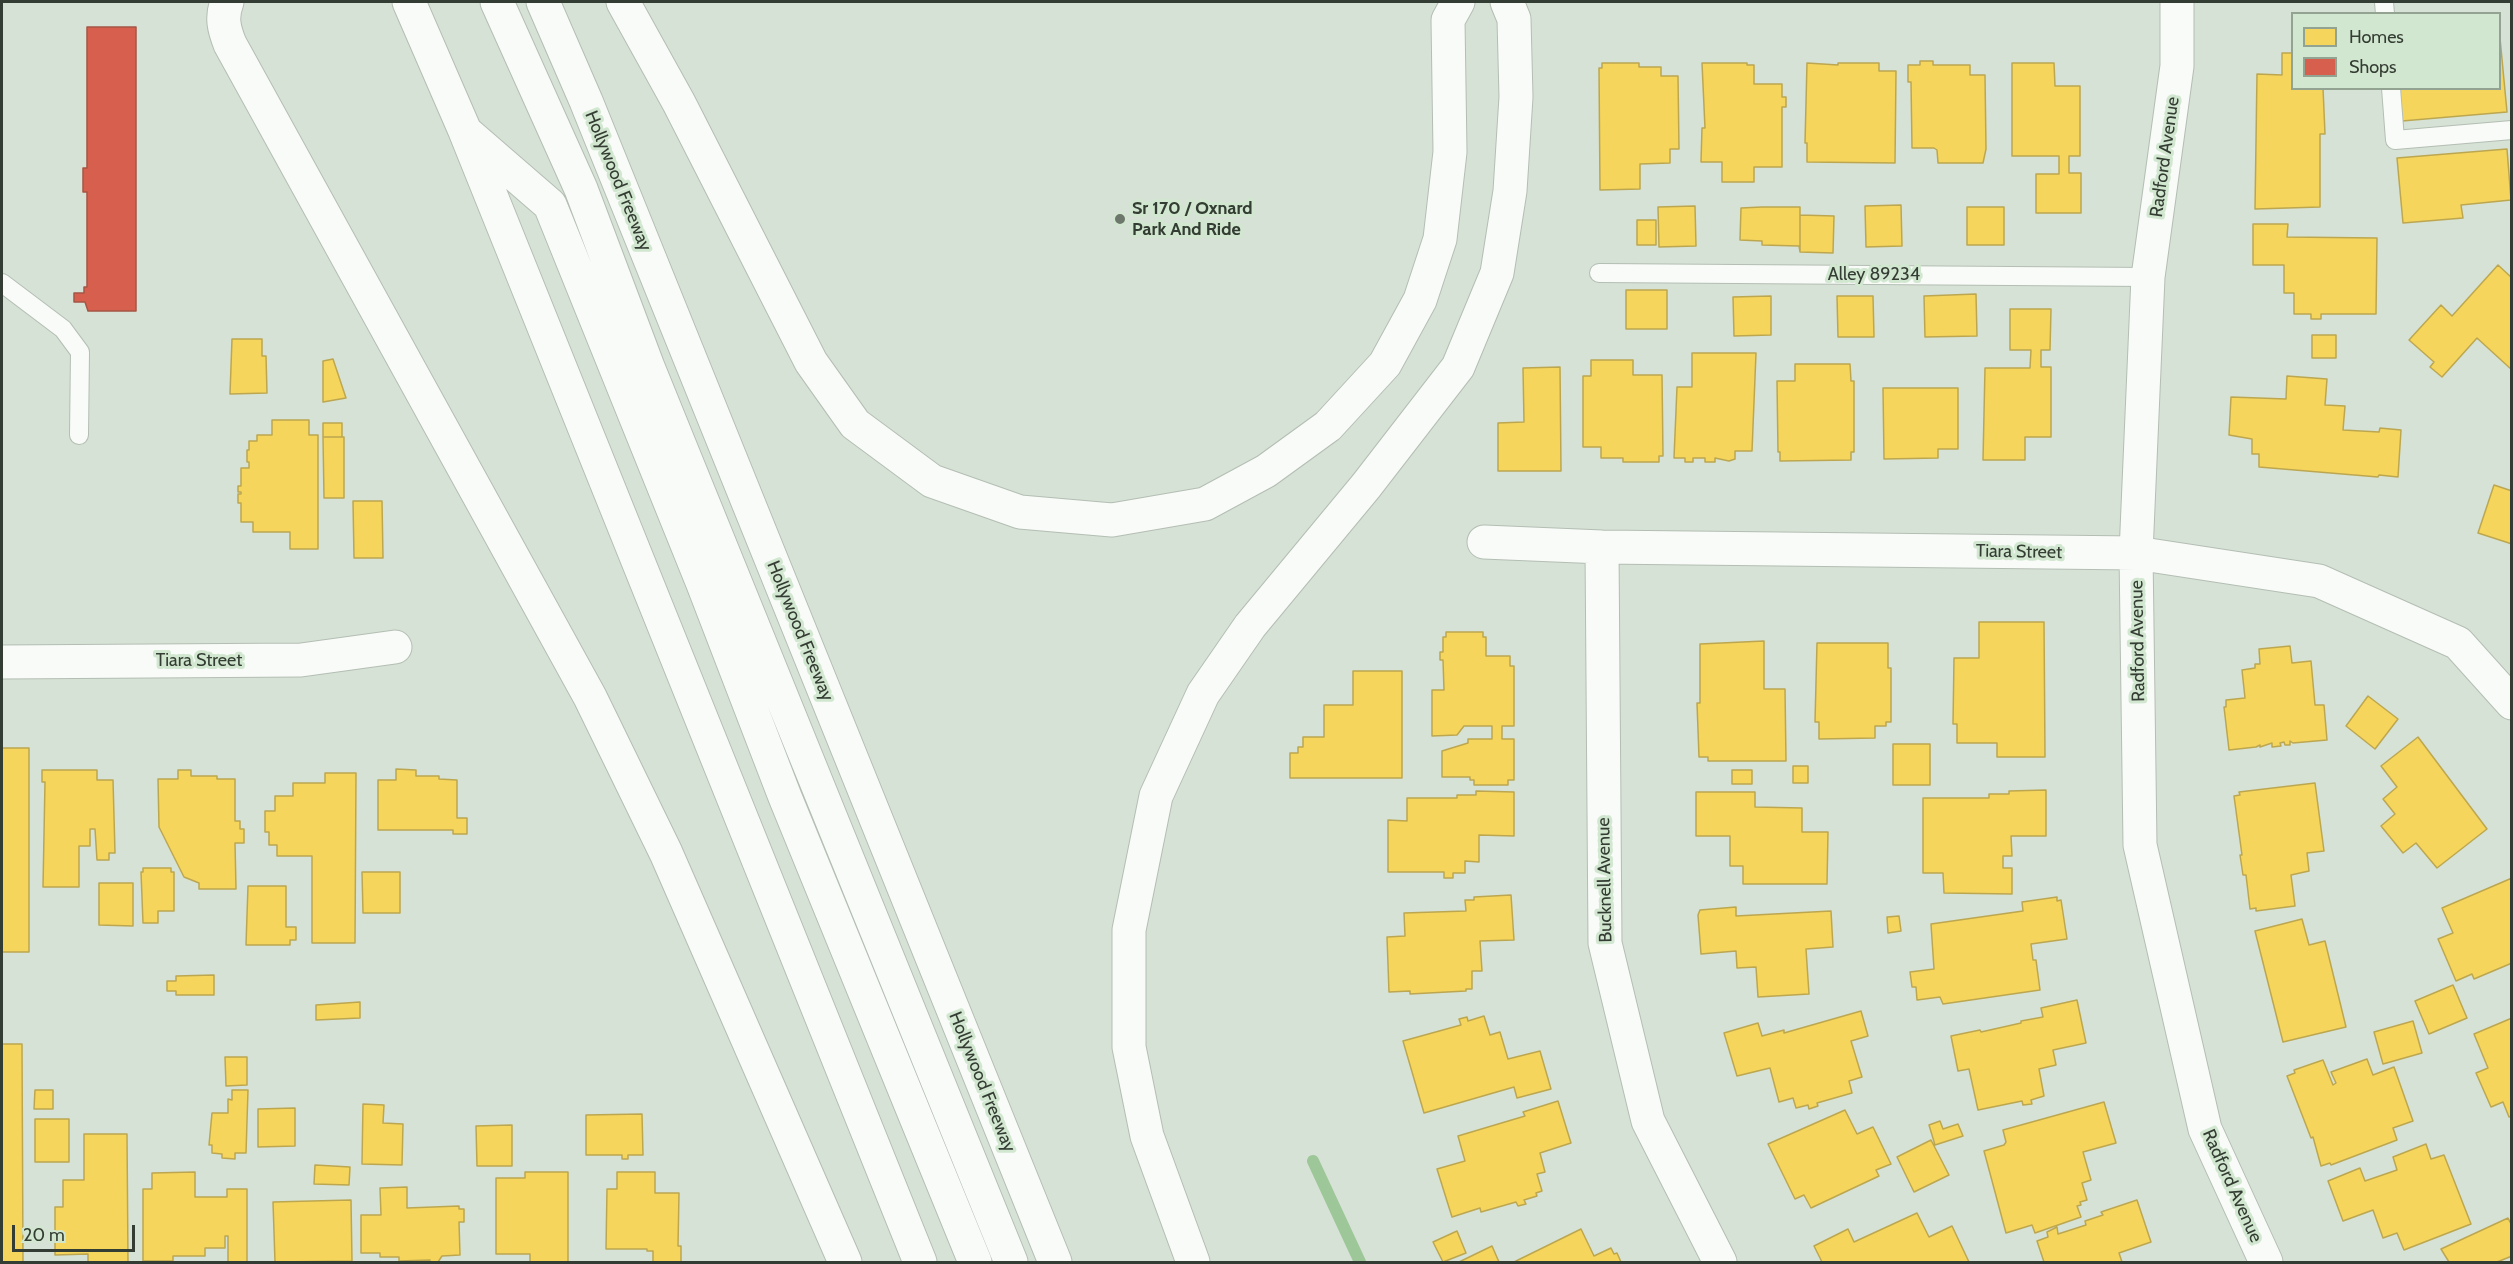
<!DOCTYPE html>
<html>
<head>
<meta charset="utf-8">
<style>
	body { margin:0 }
	#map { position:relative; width:2513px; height:1264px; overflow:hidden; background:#d6e2d5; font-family:Cabin,sans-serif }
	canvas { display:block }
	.frame { position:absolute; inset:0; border:3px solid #343d33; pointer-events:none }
	.legend { position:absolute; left:2291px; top:12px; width:210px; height:78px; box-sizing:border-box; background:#d2e7d0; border:2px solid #93a391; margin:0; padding:8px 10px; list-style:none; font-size:18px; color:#343d33 }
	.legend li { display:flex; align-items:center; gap:12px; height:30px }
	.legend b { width:30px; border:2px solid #93a391 }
	.scale { position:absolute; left:12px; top:1225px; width:123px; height:27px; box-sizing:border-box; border:3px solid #343d33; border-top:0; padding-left:8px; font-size:18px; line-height:21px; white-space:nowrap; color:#343d33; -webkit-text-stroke:4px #d2e7d0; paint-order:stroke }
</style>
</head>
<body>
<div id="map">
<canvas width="2513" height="1264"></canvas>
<div class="frame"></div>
<ul class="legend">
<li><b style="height:16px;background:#f6d55c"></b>Homes</li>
<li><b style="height:16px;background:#d6604d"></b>Shops</li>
</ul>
<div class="scale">20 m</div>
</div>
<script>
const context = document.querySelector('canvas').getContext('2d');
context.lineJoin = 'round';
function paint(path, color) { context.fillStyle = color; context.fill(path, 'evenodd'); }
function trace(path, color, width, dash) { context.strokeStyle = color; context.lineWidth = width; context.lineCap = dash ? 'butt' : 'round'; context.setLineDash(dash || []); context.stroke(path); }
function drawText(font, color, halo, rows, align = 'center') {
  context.font = font + ' Cabin,sans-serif'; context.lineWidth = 6; context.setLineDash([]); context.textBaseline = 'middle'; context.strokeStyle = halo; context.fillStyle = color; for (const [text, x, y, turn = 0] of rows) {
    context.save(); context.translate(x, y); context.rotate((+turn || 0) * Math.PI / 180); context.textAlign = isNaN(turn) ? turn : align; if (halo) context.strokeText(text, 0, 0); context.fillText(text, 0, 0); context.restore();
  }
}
const homes = new Path2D(`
	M2500,38L2507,112L2402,121L2399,88H2500Z
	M2282,53H2292V88H2323L2325,134H2320V207L2255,209L2257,74L2282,75Z
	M1920,61H1933V65H1970V75H1985L1986,149L1983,163H1938L1937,150L1934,148H1912L1911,82H1908V65H1920Z
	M1602,63H1639V67H1661V76H1678L1679,149H1670V163L1640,164V189L1600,190L1599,68H1602Z
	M1702,63H1747V65H1754V84H1782V97H1786V107H1782V167H1754V182H1722V162H1701L1702,128H1705Z
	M1807,63L1838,65V63H1879V71H1896L1895,163L1807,162V143H1805Z
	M2012,63H2054L2055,86H2080V156H2069V173H2081V213H2036V174H2059V156H2012Z
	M2507,149L2511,200L2461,205L2463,218L2403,223L2397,158Z
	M1901,205L1902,246L1866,247L1865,206Z
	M1695,206L1696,246L1659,247L1658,207Z
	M1762,207H1800V252L1799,246L1762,245V241L1740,240L1741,208Z
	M1967,207H2004V245H1967Z
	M1800,215L1834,216L1833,253L1800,252Z
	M1637,220H1656V245H1637Z
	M2253,224H2288L2287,237L2377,238L2376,314H2321V319H2311V314H2294V293H2284V265H2253Z
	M2498,265L2512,278V370L2477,338L2442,377L2430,367L2434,362L2409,340L2441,305L2452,316Z
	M1626,290H1667V329H1626Z
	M1976,294L1977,336L1925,337L1924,296Z
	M1771,296V335L1734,336L1733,297Z
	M1837,296H1873L1874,337H1838Z
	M2010,309H2051L2050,350H2041V367H2051V437H2025V460H1983L1985,368H2030L2031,350H2010Z
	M2312,335H2336V358H2312Z
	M232,339H262V356H266L267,393L230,394Z
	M1692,353H1756L1752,451H1735V459L1729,461L1715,458V462H1705V458H1693V462H1685V458H1674L1677,387H1692Z
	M333,359L346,398L323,402V361Z
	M1591,360H1633V375H1662L1663,456H1659V462H1623V458H1601V447H1583V376H1591Z
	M1795,364H1850L1851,381H1854V452H1851V460L1780,461V452H1778L1777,381H1795Z
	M1560,367L1561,471H1498V423L1524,422L1523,368Z
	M2287,376L2327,379L2325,405L2345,406L2343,430L2379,432L2380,428L2401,430L2398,477L2379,475L2378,477L2259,467V454H2252V439L2229,435L2231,397L2286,399Z
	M1883,388H1958V449H1938V458L1884,459Z
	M272,420H309V435H318V549H290V532H253V522H241V503H238V494H241V492H238V486H241V468H249V462H247V450H249V441H257V435H272Z
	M323,423H342V437H323Z
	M323,437H344V498H324Z
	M2494,485L2512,491V544L2478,533Z
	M353,501H382L383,558H354Z
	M1979,622H2044L2045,757H1997V743H1957V724H1953L1954,658H1979Z
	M1446,632H1483V637H1486V656H1510V666H1514V726H1502V739H1514V780H1508V785H1474V780H1470V777H1442V751L1468,743V739H1492V726H1464L1457,735L1432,736V690H1444L1443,660H1440V652H1443V637H1446Z
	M1764,641V689H1785L1786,761H1708V757H1699L1697,703H1700V644Z
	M1817,643H1888V668H1891V722H1886V726H1875V738L1819,739V722H1815Z
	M2290,646L2292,663L2311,661L2315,705H2324L2327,740L2293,743L2290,741V745H2285L2284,742L2280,743L2281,746L2272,747V743L2260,747V745L2256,747L2229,750L2224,707H2226V700L2245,698L2242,670L2255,668V664H2260L2259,649Z
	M1353,671H1402V778H1290V753H1298V747H1303V737H1324V705H1353Z
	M2368,696L2398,719L2375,749L2346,726Z
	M2418,737L2487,829L2437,868L2416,843L2403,853L2381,826L2395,814L2383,799L2397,787L2381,766Z
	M1893,744H1930V785H1893Z
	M2,748H29V952H2Z
	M1793,766H1808V783H1793Z
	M396,769L416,770V776H439V779L457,780V818H467V834H453V830H378V780H396Z
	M42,770H97V780H113L115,853H109V860H97L95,829H90V846H79V887H43L45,782H42Z
	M178,770H191V776H217V779H235V821H240V829H244V843H235L236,889H199V883L184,877L159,827L158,779H178Z
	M1732,770H1752V784H1732Z
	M325,773H356L355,943H312V856H277V845H269V832H265V811H275V796H293V783H325Z
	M2315,783L2324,851L2307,853L2309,871L2291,875L2295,906L2256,911V908L2250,909L2246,875H2243L2240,855H2242L2234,796L2240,795L2239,792Z
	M2046,790V836H2011L2012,856H2003V868H2012V894L1944,893L1943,873H1923V798H1989V794H2009V791Z
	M1476,791L1514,792V836L1479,835V862L1465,861V873H1453V878H1444V872H1388V820L1407,821V798H1457V795H1476Z
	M1696,792H1755V807L1802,808V832H1828L1827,884H1743V866H1730V836H1696Z
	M143,868H171V872H174V911H158V923H143L141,872H143Z
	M362,872H400V913H363Z
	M2512,878V963L2474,979L2472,974L2456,981L2438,939L2453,933L2442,908Z
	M99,883H133V926L99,925Z
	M248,886H286V927H296V940H290V945H246Z
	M1511,895L1514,940L1480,941L1482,971H1472V989H1466V991L1410,994V991L1389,992L1387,937L1405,936L1404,913L1466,911L1465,900H1474V897Z
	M2057,897V901L2061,900L2067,939L2031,944L2033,960H2036L2040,990L1943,1004L1940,997L1917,1000L1916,987H1912L1910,972L1934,969L1931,924L2023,911L2022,902Z
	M1736,907V916L1831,911L1833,947L1806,949L1809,994L1758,997L1756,967L1737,968L1736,951L1701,954L1698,915L1700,910Z
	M1899,916L1901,931L1888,933L1887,917Z
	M2302,919L2309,945L2325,941L2346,1027L2283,1042L2255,931Z
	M214,975V995H176V991H167V981H176V976Z
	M2453,985L2467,1018L2429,1034L2415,1001Z
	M2077,1000L2086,1043L2053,1050L2056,1065L2039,1069L2044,1096L2031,1100L2032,1104L2023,1105L2022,1101L1978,1110L1969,1069L1958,1071L1951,1036L1980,1030L1981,1032L2021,1023V1021L2043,1017L2041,1008Z
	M360,1002V1018L316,1020V1005Z
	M1861,1011L1868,1036L1851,1041L1862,1077L1849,1081L1852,1093L1817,1103L1818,1106L1809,1109L1808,1105L1796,1108L1793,1098L1779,1102L1770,1068L1737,1076L1724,1033L1758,1023L1762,1036L1784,1030V1033Z
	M1484,1016L1490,1035L1500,1032L1508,1059L1540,1051L1551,1089L1517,1098L1514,1087L1424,1113L1403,1041L1461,1025L1459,1019L1467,1017L1468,1021Z
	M2512,1018V1116L2509,1117L2503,1102L2491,1107L2476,1073L2488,1068L2474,1034Z
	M2413,1021L2422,1053L2383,1064L2374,1032Z
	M2,1040V1044H22L23,1262H2Z
	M225,1057H247V1085L226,1086Z
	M2367,1059L2373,1075L2394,1067L2413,1121L2393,1128L2397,1140L2331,1165L2330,1163L2321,1166L2313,1137L2311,1138L2287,1076L2295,1073L2294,1070L2323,1060L2333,1085L2336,1083L2331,1072Z
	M35,1090H53V1109H34Z
	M232,1090H248L246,1153H235V1159L222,1158V1154L212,1153V1145H209L212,1113H228V1099L232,1100Z
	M1558,1101L1571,1143L1540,1153L1545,1172L1537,1174L1542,1191L1536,1193L1537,1196L1524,1200L1526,1204L1518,1206L1516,1202L1481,1212L1480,1208L1452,1217L1437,1169L1465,1161L1458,1136L1525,1116L1523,1112Z
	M2104,1102L2116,1143L2083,1152L2091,1180L2082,1183L2087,1200L2080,1202L2081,1205L2077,1206L2081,1217L2035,1233L2032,1225L2006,1233L1984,1151L2004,1145L2006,1142L2003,1130Z
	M363,1104L384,1105L383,1123L403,1124L402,1165L362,1164Z
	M295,1108V1146L258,1147V1109Z
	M1845,1110L1857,1134L1873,1127L1891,1164L1876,1170L1879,1176L1811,1208L1804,1195L1795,1199L1768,1144Z
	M642,1114L643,1155H628V1159H622V1155H586V1115Z
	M35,1119H69V1162H35Z
	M1940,1121L1943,1129L1958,1124L1963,1136L1935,1145L1929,1125Z
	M512,1125V1166H477L476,1126Z
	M84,1134H127L128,1262H88V1254L55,1255V1207H63V1180H84Z
	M1931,1140L1949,1175L1914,1192L1897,1157Z
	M2426,1144L2431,1159L2444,1155L2471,1224L2404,1250L2397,1233L2383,1238L2373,1210L2343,1221L2328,1181L2360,1168L2365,1181L2397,1170L2393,1157Z
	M315,1165L350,1167L349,1185L314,1184Z
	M195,1172V1197H227V1189H247V1262H228V1236H225V1248H205V1256H173V1261H143V1189H152V1173Z
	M525,1172H568V1262H530V1254H496V1178H525Z
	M617,1172H655V1193H679L678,1246H681V1262H653V1251H647V1249H606L607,1189H617Z
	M407,1187V1208L459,1206V1209H464V1222H459L460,1255L442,1256L438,1262H430V1260L399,1261V1257H380V1253H361V1215H381L380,1188Z
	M351,1200L352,1261L275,1262L273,1202Z
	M2137,1200L2151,1242L2119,1253L2122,1262H2044L2037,1241L2048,1237L2047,1232L2057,1227L2058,1234L2086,1225L2085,1221L2103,1215L2101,1212Z
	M1917,1213L1929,1237L1952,1226L1969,1262H1822L1814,1246L1848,1229L1854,1242Z
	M2508,1218L2512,1226V1256L2497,1262H2449L2441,1249Z
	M1581,1229L1594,1256L1611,1248L1614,1254L1617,1253L1621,1262H1514Z
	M1457,1231L1466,1253L1443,1262L1433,1242Z
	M1492,1246L1499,1262H1459Z`);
paint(homes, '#f6d55c');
trace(homes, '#bca750', 1.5);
const shops = new Path2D(`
	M87,27H136V311H88L85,302H74V293H84V287H87V192H83V168H87Z`);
paint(shops, '#d6604d');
trace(shops, '#a55645', 1.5);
trace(new Path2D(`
	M1313,1161L1360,1262`), '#9dc798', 12);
const service = new Path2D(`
	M2384,2L2385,14
	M2391,88L2395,140L2512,130
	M1599,273L2148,277
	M2,283L63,329L80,352L79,435`);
const minor = new Path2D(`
	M1484,542L1602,547L2136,553L2140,845L2205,1129L2266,1262
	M1602,547L1605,943L1648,1121L1720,1262
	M2,662L301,660L395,647`);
const tertiary = new Path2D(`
	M2177,2V66L2148,277L2136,553L2319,581L2458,643L2512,703`);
const motorway = new Path2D(`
	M227,2C221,17 224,29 230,44L590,697L666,853L845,1262
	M409,2L465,131L920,1262
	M497,2L581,189L648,367L1011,1262
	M543,2L586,101L1055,1262
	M623,2L679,103L811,362L855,424L932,481L1020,512L1112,520L1205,504L1266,471L1328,426L1385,364L1420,300L1440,239L1450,152L1448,20L1458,2
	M468,134L550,205L703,584L785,797L975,1262
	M1193,1262L1147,1136L1129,1047V930L1156,796L1203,694L1250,626L1366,486L1458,367L1497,273L1510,191L1516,97L1514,19L1507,2`);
trace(service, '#b4beb3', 20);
trace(minor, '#b4beb3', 35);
trace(tertiary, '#b4beb3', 35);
trace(motorway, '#b4beb3', 35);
trace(service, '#f9fbf9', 18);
trace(minor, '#f9fbf9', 33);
trace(tertiary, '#f9fbf9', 33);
trace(motorway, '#f9fbf9', 33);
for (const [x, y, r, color] of [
	[1120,219,6,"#6d776c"]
]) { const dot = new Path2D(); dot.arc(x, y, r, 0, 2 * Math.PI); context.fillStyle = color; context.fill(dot); trace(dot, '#d2e7d0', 2); }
drawText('18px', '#343d33', '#d2e7d0', [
	["Radford Avenue",2165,157,-82],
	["Hollywood Freeway",618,181,68],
	["Alley 89234",1874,275],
	["Tiara Street",2019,552,1],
	["Hollywood Freeway",800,631,68],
	["Radford Avenue",2138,641,-91],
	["Tiara Street",199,661],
	["Bucknell Avenue",1605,880,-91],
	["Hollywood Freeway",982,1082,68],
	["Radford Avenue",2232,1186,66]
]);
drawText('bold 18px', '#343d33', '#d2e7d0', [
	["Sr 170 / Oxnard",1132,209],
	["Park And Ride",1132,230]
], 'left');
</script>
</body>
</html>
